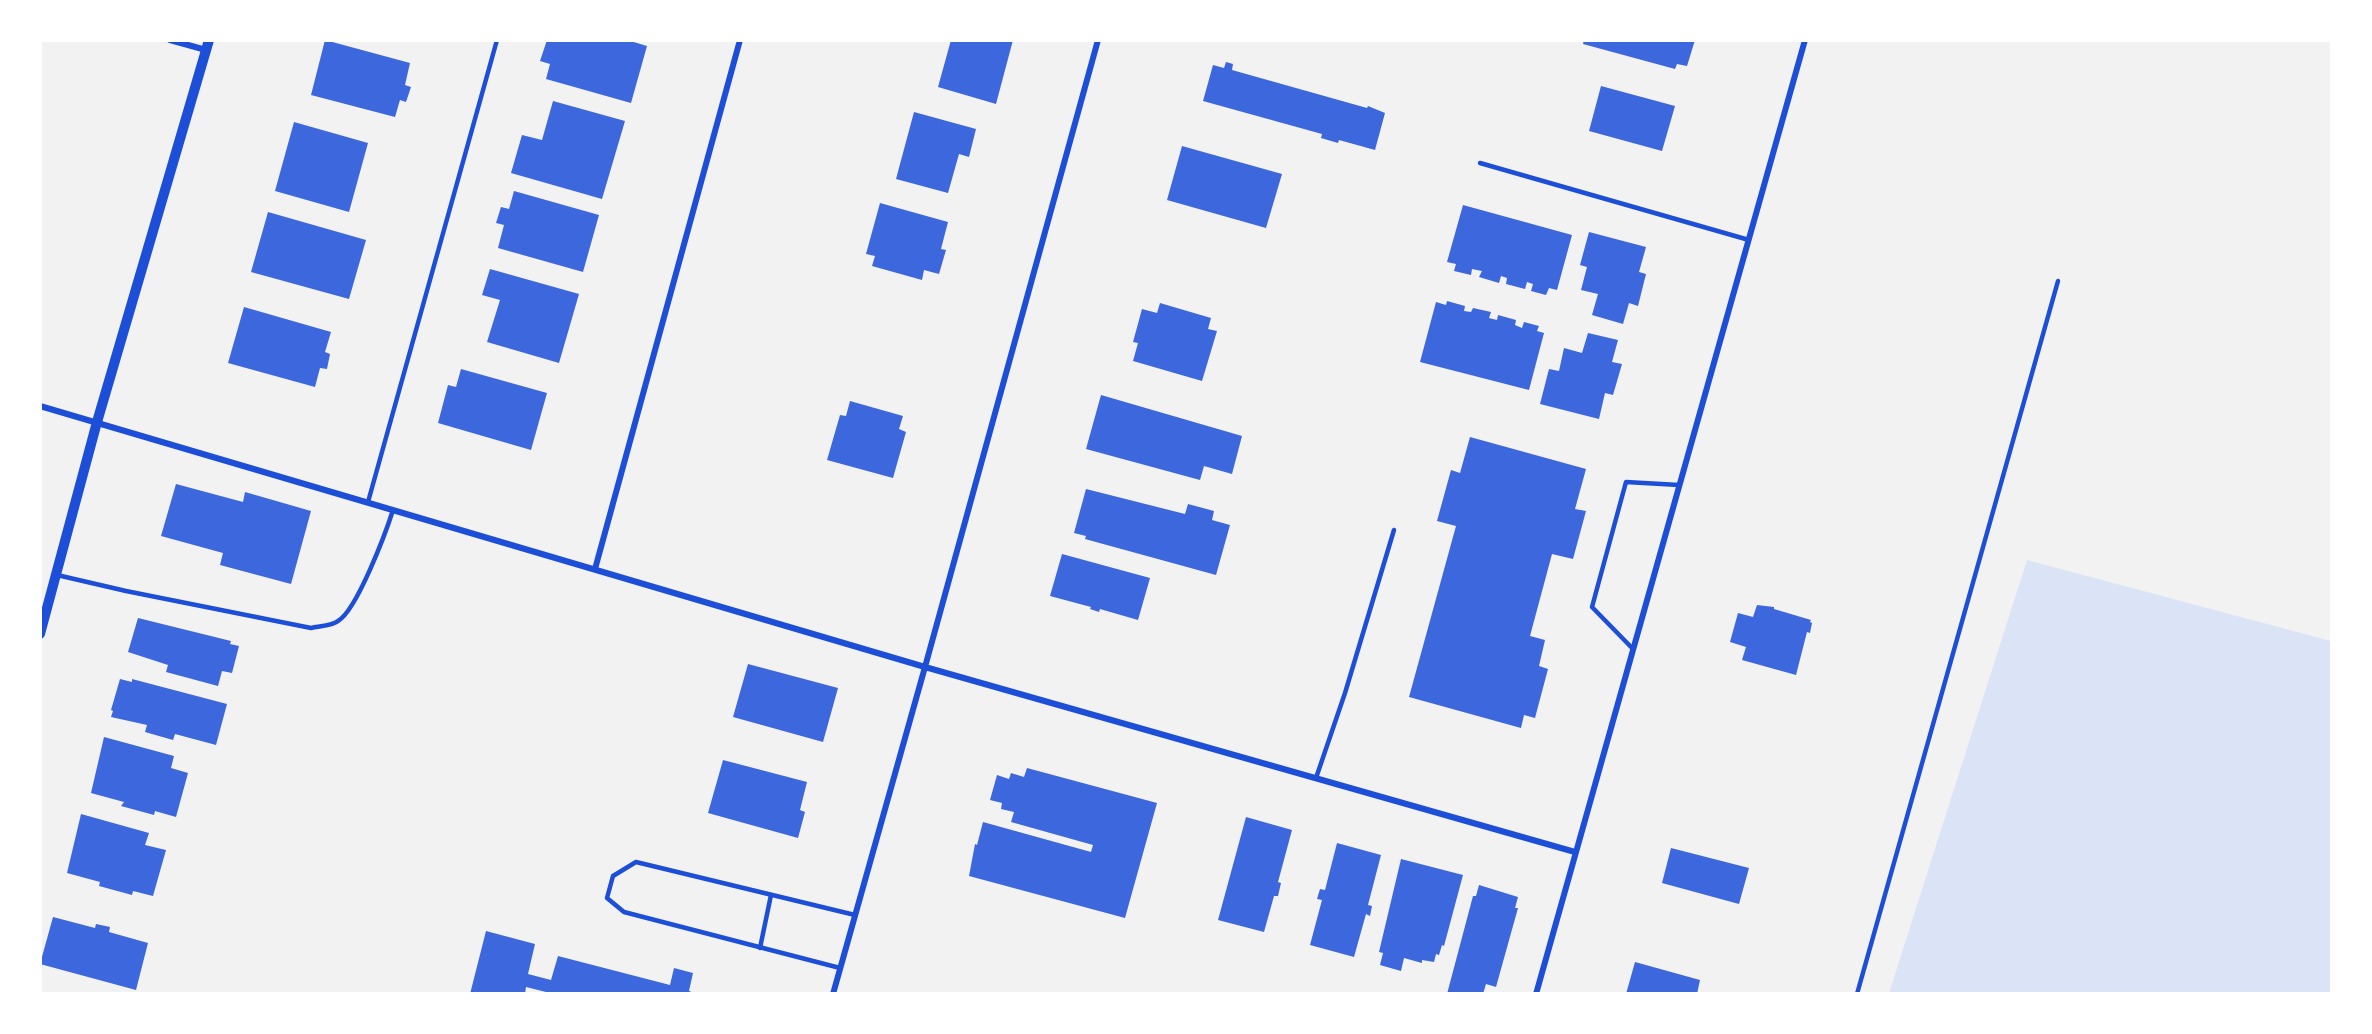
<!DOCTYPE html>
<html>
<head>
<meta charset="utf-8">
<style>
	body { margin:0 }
	#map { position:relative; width:2372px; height:1034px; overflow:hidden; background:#f2f2f2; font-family:"IBM Plex Serif",serif }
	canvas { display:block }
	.frame { position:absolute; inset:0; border:42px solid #fff; pointer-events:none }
</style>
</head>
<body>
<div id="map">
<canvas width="2372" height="1034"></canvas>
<div class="frame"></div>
</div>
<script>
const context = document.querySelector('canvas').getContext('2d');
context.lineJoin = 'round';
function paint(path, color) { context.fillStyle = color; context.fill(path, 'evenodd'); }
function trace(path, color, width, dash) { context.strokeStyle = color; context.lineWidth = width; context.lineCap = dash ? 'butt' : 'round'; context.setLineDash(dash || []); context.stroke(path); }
paint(new Path2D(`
	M2027,560L2331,641V993H1889Z`), '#dbe4f7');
paint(new Path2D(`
	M325,40L410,63L405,85L411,87L406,102L400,100L395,117L311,95Z
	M547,40H627L647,46L631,103L546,79L550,64L540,61Z
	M951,40H1013L996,104L938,87Z
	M1584,40H1695L1687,66L1677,64L1675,69L1583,44Z
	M1226,62L1233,64L1232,70L1367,108L1368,106L1385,113L1375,150L1339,140L1338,143L1321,138L1322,134L1203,101L1213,65L1224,68Z
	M1601,86L1675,106L1662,151L1589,131Z
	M553,101L625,121L602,199L511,173L522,135L542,140Z
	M914,112L976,129L969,157L959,154L948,193L896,179Z
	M294,122L368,143L349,212L275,191Z
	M1182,146L1282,174L1266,228L1167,200Z
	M514,191L599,215L583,272L498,248L504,225L496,223L501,207L509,209Z
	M880,203L948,222L941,249L946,250L939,274L924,270L922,280L872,266L875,256L866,254Z
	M1463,205L1572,235L1557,290L1549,288L1546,295L1531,291L1533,284L1527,282L1525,289L1506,284L1507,278L1501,276L1499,283L1479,277L1482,271L1472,269L1471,275L1454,271L1456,264L1447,262Z
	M268,212L366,240L349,299L251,272Z
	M1589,232L1646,247L1639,272L1646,274L1638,306L1629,303L1623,324L1592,315L1598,294L1581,290L1587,267L1580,265Z
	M490,269L579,294L559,363L487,342L500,300L482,295Z
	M1447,301L1465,306L1464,311L1471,312L1473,308L1491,312L1489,318L1497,320L1498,315L1516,320L1515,325L1522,328L1524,322L1539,326L1537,331L1544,333L1529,390L1420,362L1436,302L1446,305Z
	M1160,303L1211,318L1208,329L1217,331L1202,381L1133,361L1138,343L1133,342L1142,309L1157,313Z
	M244,307L331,332L325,352L330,354L327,369L320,368L315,387L228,363Z
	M1588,333L1618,340L1612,362L1622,364L1613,395L1605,393L1599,419L1540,404L1549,369L1559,371L1564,348L1582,353Z
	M461,369L547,393L531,450L438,423L448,385L456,387Z
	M1101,395L1242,436L1232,474L1204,466L1200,480L1086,449Z
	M850,401L903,416L899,429L906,432L893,478L827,460L840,415L846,416Z
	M1470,437L1586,469L1575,509L1586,511L1573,559L1552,554L1530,636L1545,640L1539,666L1548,669L1535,718L1524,715L1521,728L1409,697L1456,526L1437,521L1451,470L1460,473Z
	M176,484L243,502L245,492L311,511L291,584L220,565L223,553L161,536Z
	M1086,489L1185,514L1188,504L1214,511L1212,520L1230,525L1216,575L1085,539L1086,536L1074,533Z
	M1062,554L1150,578L1138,620L1100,609L1099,612L1090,609L1091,607L1050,596Z
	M1757,605L1774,607V609L1811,620L1810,622L1812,623L1810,633L1807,632L1796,675L1742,660L1746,647L1730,642L1738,613L1753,617Z
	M138,618L231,641L230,644L239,646L232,673L222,671L218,686L166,672L168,665L128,652Z
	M748,664L838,688L823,742L733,717Z
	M120,679L132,682V679L227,704L216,745L175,734L173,740L145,732L147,725L111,717L113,711L111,710Z
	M104,737L174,756L171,768L188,773L176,817L155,811L154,815L121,806L124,802L91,793Z
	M723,760L807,782L800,810L805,812L798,838L708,813Z
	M1027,768L1157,803L1125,918L969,876L975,844L977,845L983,822L1091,852L1093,845L1011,822L1014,812L1001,809L1002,803L990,800L997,775L1009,779L1011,773L1024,777Z
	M81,814L149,833L145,845L166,850L153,896L133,891L132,895L99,886L100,882L67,873Z
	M1246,817L1292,830L1278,882L1281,883L1278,896H1274L1264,932L1218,920Z
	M1337,843L1381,855L1368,905L1372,906L1370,916L1366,914L1354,957L1310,945L1322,900L1317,899L1320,889L1325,890Z
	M1671,848L1749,868L1739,904L1662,883Z
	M1401,859L1463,875L1444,946L1442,945L1439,955L1436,954L1434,962L1422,960V963L1404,958L1401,971L1380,965L1383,953L1379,952Z
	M1479,885L1518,897L1515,908H1518L1496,987L1486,984L1483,994H1447L1473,896H1476Z
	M53,917L95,928L96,924L110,927L109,932L148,943L136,990L40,964Z
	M486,931L535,944L528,974L551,980L558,956L670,985L674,968L693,973L689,991L697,994H546V992L526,987L525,994H470Z
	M1635,962L1700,980L1697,994H1626Z`), '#3d67dc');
trace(new Path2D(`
	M1480,163L1749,240
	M368,502L497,40
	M57,575L126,591L311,628C319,626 332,626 338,621C357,610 386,532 393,510
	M1633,649L1592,607L1626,482L1679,485
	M1316,778L1345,693L1394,530
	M760,948L771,895
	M840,968L624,912L607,898L613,876L636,862L855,915
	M1857,994L2058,281`), '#1d4ed8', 4.5);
trace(new Path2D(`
	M170,40L206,50
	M40,406L925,667L1575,852
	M595,569L740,40
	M833,994L925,667L1098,40
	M1536,994L1805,40`), '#1d4ed8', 6);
trace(new Path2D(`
	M40,634L97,422L209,40`), '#1d4ed8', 10);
</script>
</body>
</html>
